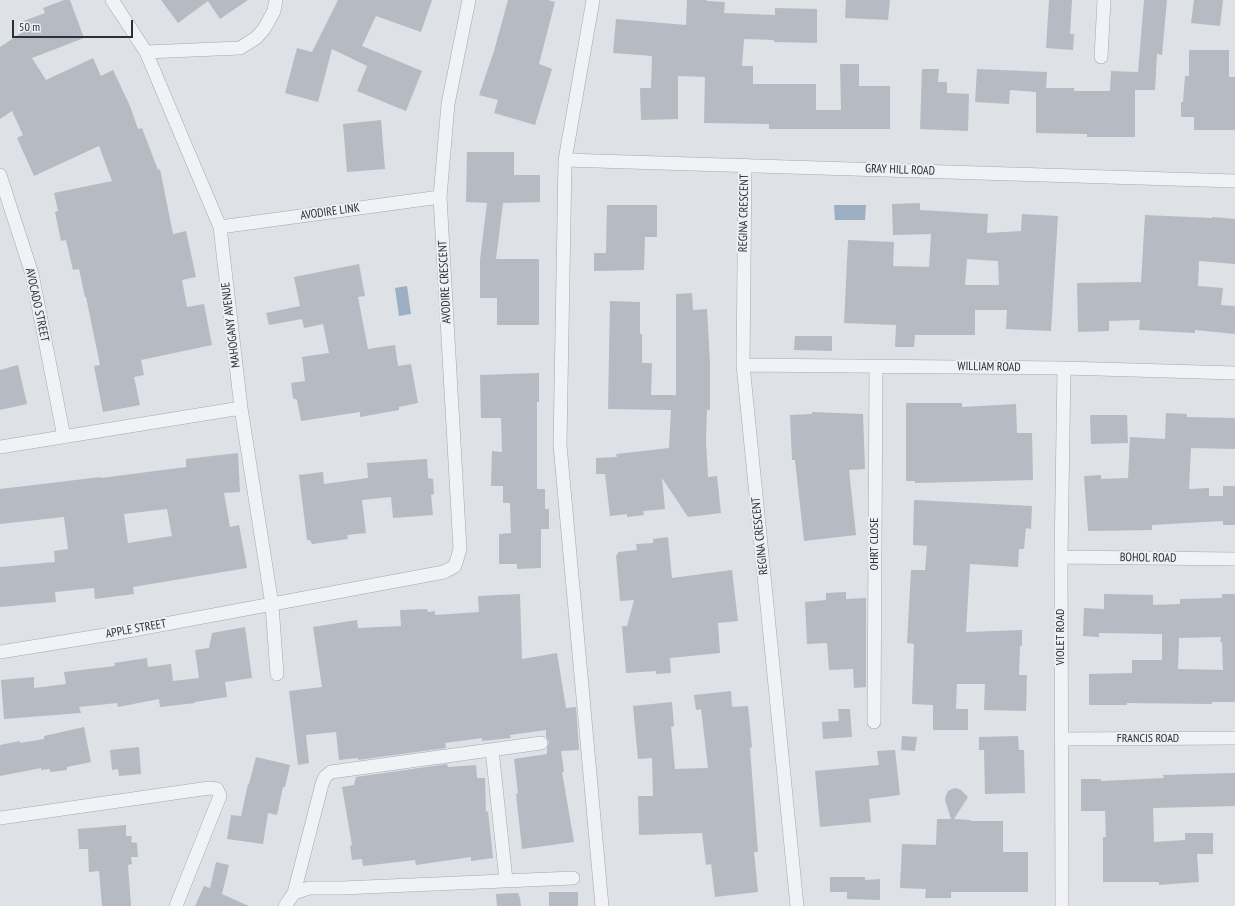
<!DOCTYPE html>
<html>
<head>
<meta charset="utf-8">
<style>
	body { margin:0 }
	#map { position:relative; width:1235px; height:906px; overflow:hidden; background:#dee1e6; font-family:"PT Sans Narrow",sans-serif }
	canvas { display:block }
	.scale { position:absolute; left:12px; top:20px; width:121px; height:18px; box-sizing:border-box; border:2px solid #292f3b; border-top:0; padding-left:5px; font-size:12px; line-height:14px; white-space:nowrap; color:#292f3b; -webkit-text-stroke:3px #edf0f4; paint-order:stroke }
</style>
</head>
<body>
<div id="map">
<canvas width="1235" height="906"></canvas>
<div class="scale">50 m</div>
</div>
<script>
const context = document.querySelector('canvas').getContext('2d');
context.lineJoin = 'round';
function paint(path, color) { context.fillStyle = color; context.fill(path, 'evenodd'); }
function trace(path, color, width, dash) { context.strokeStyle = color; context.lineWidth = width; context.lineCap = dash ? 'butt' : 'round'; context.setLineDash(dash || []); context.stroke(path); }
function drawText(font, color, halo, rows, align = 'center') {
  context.font = font + ' "PT Sans Narrow",sans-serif'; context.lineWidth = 4; context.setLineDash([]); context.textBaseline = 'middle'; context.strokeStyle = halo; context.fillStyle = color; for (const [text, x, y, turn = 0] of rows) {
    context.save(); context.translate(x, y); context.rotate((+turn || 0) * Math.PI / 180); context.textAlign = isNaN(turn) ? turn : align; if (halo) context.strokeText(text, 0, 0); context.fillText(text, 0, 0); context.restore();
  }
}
paint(new Path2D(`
	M834,205H866L865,220H835Z
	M407,286L411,314L399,316L395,288Z`), '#9dafc2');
paint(new Path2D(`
	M64,0H70L84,38L32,58L46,80L93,58L101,76L113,70L130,106L138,129L142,128L158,170L160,169L173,234L186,231L196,277L182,280L187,307L204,304L212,345L141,360L144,375L134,377L140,405L103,412L94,366L100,365L86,297H85L79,269L73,270L66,240L61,241L55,212L58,211L54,193L112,181L99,146L34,176L17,138L23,135L12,111L0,119V47L24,31L21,22L45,13L43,8Z
	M161,0H248L220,19L208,1L178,23Z
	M338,0H432L421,32L376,16L362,46L422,71L406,111L357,91L367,66L332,49L318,102L285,93L297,48L312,52Z
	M508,0H548L555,2L539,64L552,69L535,125L494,113L498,100L479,95L494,51Z
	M687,0H707V1L725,2L724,13L775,15V8L817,9V43L774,42V40L744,39L742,66H753V84H816V110H841L840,64H859V86H890V129H769V124L704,123L705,77L678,76V119L641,120L640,88H651L652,56L613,53L616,19L686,25Z
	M846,0H890L888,20L845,18Z
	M1049,0H1072L1070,34H1074L1073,50L1046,48Z
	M1144,0H1167L1162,55L1157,54L1155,90H1135V137H1087V134L1036,133V92L1010,90L1009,104L975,102L977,69L1047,72L1046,88H1074V91H1110L1111,71L1138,72Z
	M1194,0H1223L1220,26L1191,23Z
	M1189,50H1229V77H1235V130H1194V117H1181V102H1183L1185,76H1189Z
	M922,69H939L938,82H947V93L969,94L968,131L920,129Z
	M381,120L385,169L347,172L343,124Z
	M467,152H514V175H540V202L503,203L496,259H539V325H497V298H480V260L487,203L466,202Z
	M920,203V210L988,214L987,233L1021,231L1022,214L1058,216L1051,331L1006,329L1007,310H975V335H915L914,347H895L896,325L844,323L848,240L894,242L893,266L929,267L931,234L893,235L892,204ZM967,259L998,261L999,285H965Z
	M607,205H657V237H645L644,270L594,271V253H606Z
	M1145,215L1212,218V217L1235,219V264L1199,261L1198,286L1223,288L1221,305L1235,306V334L1195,330V333L1139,330L1140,320L1109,321V331L1078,332L1077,283L1141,282Z
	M359,264L365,296L358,297L368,349L395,345L398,366L411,364L418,403L399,407V410L360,417V412L301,421L297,400L293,398L291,383L305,381L302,357L329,353L323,324L304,328L302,319L269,325L266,313L300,306L294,277Z
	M692,293L693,310L707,309L710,363V410H707L706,441L708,477L717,476L721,513L688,517L662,478L665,509L643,511L644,515L627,517V514L610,516L605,474H596V458L617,457L616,454L669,448L671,410L608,409L610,301L640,302V334H642V363H652L651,395H676V294Z
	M795,336H832V351L794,350Z
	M18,365L27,404L0,410V370Z
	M539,373V402H537V489H545V509H549V529H541V568L517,569V564H499V534L511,533L510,503H503V486H491L492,451L502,452L501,418H481L480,375Z
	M906,403H962V407L1016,404L1017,433H1032L1033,480L915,483V481H906Z
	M812,412L863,414L865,469L849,470L856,535L804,541L795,460H792L790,415L812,414Z
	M1166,413L1187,414V417L1235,418V449L1191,448L1189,489L1209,488V496H1223V486H1235V525H1223V521L1152,525V530L1088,531L1084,476L1101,475V479L1128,478L1130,437L1165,439Z
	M1090,415H1127L1128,443L1091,444Z
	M238,453L240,492L224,493L230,527L239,525L247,568L133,587L134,594L95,599L94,588L55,592L56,602L0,607V567L55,562L54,551L68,549L64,517L0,524V489L101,477V478L186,467V459ZM167,509L172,536L128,543L124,514Z
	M427,459L428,478L433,479L434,494L431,495L433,515L393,518L391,497L362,500L366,533L347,535L348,539L312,544L310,540H307L299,475L323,472L324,484L368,478L367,463Z
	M914,500L1032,506L1031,529L1026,528L1024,549H1019L1018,567L970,564L966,632L1022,630V646H1020L1019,675H1027L1026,711L984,710L985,684H957L956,709H968V730H933V705L912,704L914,644L907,643L911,570H925L927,546L913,545Z
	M668,537L672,578L732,570L738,621L718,623L720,653L670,658L671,673L656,674V671L626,673L622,626H627L634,600L620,601L616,555L618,554V552L637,550L636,544L653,543V539Z
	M846,592V599L866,598V687L854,688L853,669L829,670L827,643L807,644L805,602L826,600V593Z
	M520,594L522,659L557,653L566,708L576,707L579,750L561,751L564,772H562L574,842L522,849L516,794L518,793L514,759L547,754V748L549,742L546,737V730L510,735L511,738L482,741V738L445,743L446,748L358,760V758L339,760L336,732L306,735L309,763L298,765L289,691L322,687L313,627L357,620L358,628L401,626L400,610L427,609L428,612L435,611V615L479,612L478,596Z
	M1104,594L1153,595V605L1180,604V599L1222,598V594H1235V702H1212V704L1127,703V705H1089V674L1132,673V660H1162V634L1099,633V637L1083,636L1084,608L1104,609ZM1221,637L1220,642H1222L1223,670L1178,669L1179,638Z
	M245,627L252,678L225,682L227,697L195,702V703L160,707L159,699L118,707L117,703L79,707L81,713L4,719L1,680L34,677V688L66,684L64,672L115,666L114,663L147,658L148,667L171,664L173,681L199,678L195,650L209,648L212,633Z
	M731,691L732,707L748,706L752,747L750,748L758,852H754L758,892L715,897L711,864L706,865L702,833L639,835L638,796H653L652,758L638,759L633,706L672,702L674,726L671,727L675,769L708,768L701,709L696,710L694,695Z
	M838,709H850L852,737L823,739L822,722L839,721Z
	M84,727L91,762L67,767V770L50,772V769L41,770V768L0,776V745L20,741V743L44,739V736Z
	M902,736L917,737L915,751L901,750Z
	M1018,736L1019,750H1024L1025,793L985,794L984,750H979V737Z
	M139,747L141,774L119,776L118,769L112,770L110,750Z
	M895,750L900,795L869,799L871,822L820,827L815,771L879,765L877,751Z
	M256,757L290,765L285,787H283L277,815L268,813L263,844L227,839L231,815L241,816L248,784H249Z
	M447,764L448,767L476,765L477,778H485L486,812L488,811L493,858L471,861V857L416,865L415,860L363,866L362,859L352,860L350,846L352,845L342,787L354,785L356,777Z
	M1235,773V806L1153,808L1154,842L1185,840V833H1213V854H1197L1199,882L1159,885V882H1103V837H1106L1105,811H1081V779H1101V781L1164,778L1163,775Z
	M956,788L961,790L968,797L954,819L971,820V821H1003V852H1028V892H951V898H925L926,889L900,888L902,844L936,845L937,819H951L945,800L946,795L948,791L952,789Z
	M126,825V836H132L131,842L137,843L138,857H131L132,864L128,865L131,906H102L99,871L89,872L88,849H79L78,829Z
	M216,862L229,865L222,894L249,906H195L204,886L210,888Z
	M830,877H865V880L880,879V900L847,899V892H830Z
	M549,892H578V906H549Z
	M518,893L520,898L521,906H497L496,894Z`), '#b6bac2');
const minor = new Path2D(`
	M112,0L146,52L220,227L241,408L272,605L277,674
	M593,0L565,160L560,445L602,906
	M146,52L240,48L256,38L264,29L274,11L276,0
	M1101,57L1104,0
	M565,160L1235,181
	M745,165L743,365L797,906
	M0,175L32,274L64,437
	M220,227L440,197
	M743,365L1064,368L1235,373
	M0,447L241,408
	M1061,557L1235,559
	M0,652L117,633L444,572L455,566L460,549L440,197L448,104L469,0
	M874,722L876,366
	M1061,739L1235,738
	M492,750L506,880
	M0,818L209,788L217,789L220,796L176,906
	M294,893L322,784L325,777L331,772L541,743
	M285,906L294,893L309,888H342L573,878
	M1062,906L1061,557L1064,368`);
trace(minor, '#a4a8af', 14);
trace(minor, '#f0f2f5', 13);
drawText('12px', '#292f3b', '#edf0f4', [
	["GRAY HILL ROAD",900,170,2],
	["AVODIRE LINK",330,212,-8],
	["REGINA CRESCENT",744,213,-89],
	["AVODIRE CRESCENT",445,282,-93],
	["AVOCADO STREET",37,305,78],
	["MAHOGANY AVENUE",231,325,-97],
	["WILLIAM ROAD",989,367,1],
	["REGINA CRESCENT",760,536,-96],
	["OHRT CLOSE",875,544,-90],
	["BOHOL ROAD",1148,558,1],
	["APPLE STREET",136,629,-10],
	["VIOLET ROAD",1061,637,-90],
	["FRANCIS ROAD",1148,739]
]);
</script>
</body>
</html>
